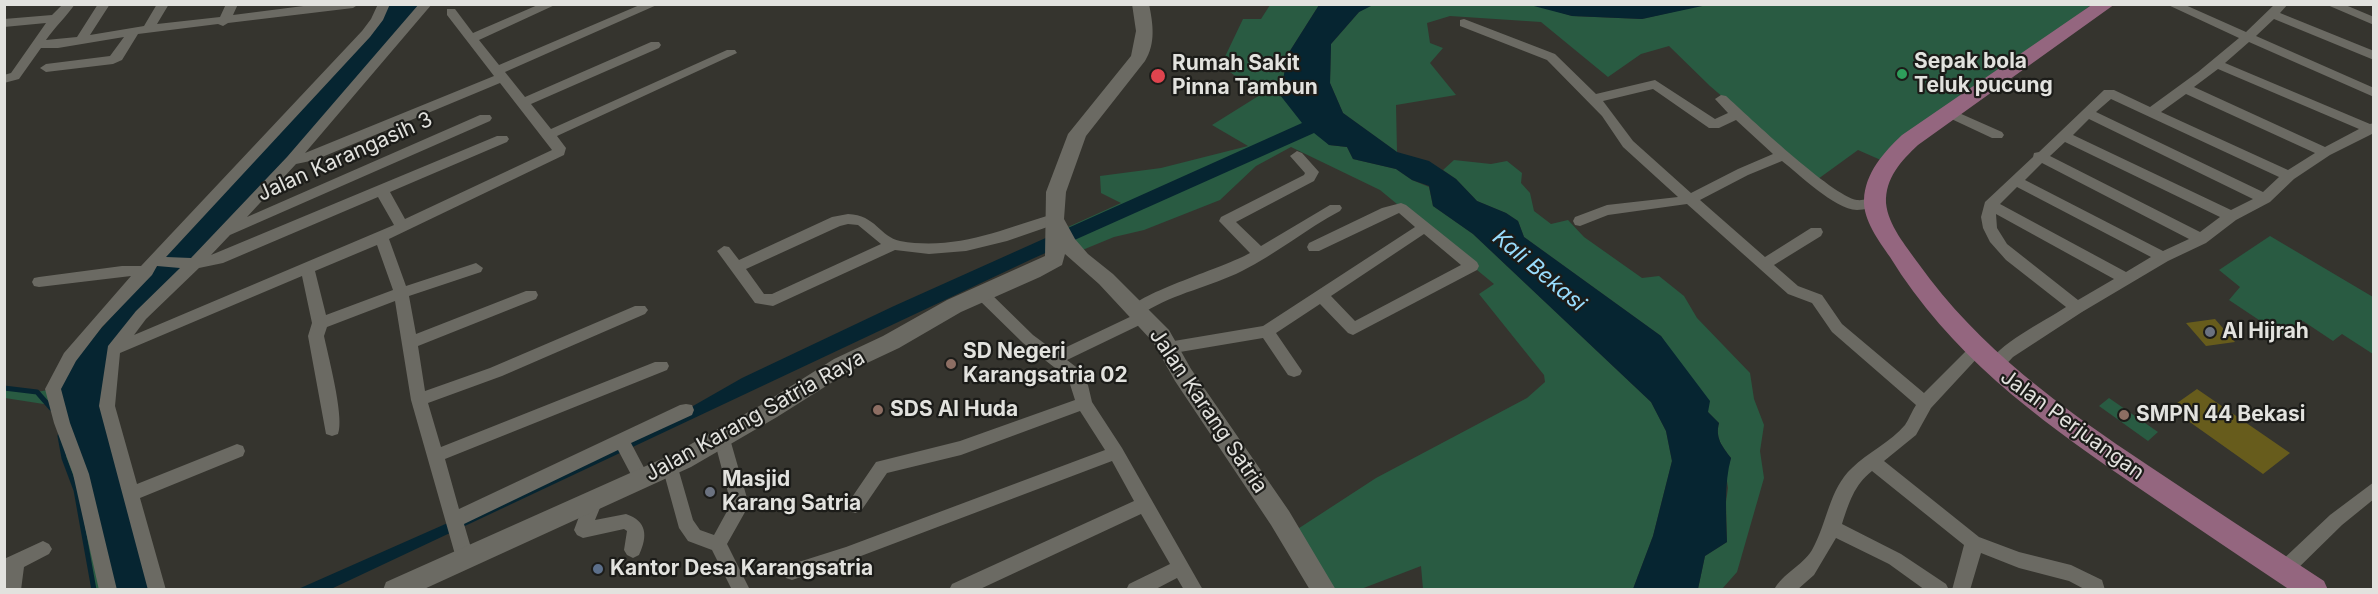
<!DOCTYPE html>
<html>
<head>
<meta charset="utf-8">
<style>
	body { margin:0 }
	#map { position:relative; width:2378px; height:594px; overflow:hidden; background:#35342e; font-family:Inter,sans-serif }
	canvas { display:block }
	.frame { position:absolute; inset:0; border:6px solid #e2e2de; pointer-events:none }
</style>
</head>
<body>
<div id="map">
<canvas width="2378" height="594"></canvas>
<div class="frame"></div>
</div>
<script>
const context = document.querySelector('canvas').getContext('2d');
context.lineJoin = 'round';
function paint(path, color) { context.fillStyle = color; context.fill(path, 'evenodd'); }
function trace(path, color, width, dash) { context.strokeStyle = color; context.lineWidth = width; context.lineCap = dash ? 'butt' : 'round'; context.setLineDash(dash || []); context.stroke(path); }
function drawText(font, color, halo, rows, align = 'center') {
  context.font = font + ' Inter,sans-serif'; context.lineWidth = 4.5; context.setLineDash([]); context.textBaseline = 'middle'; context.strokeStyle = halo; context.fillStyle = color; for (const [text, x, y, turn = 0] of rows) {
    context.save(); context.translate(x, y); context.rotate((+turn || 0) * Math.PI / 180); context.textAlign = isNaN(turn) ? turn : align; if (halo) context.strokeText(text, 0, 0); context.fillText(text, 0, 0); context.restore();
  }
}
paint(new Path2D(`
	M1707,4L2091,5L1883,161L1858,150L1818,179L1710,86L1669,46L1641,54L1608,77L1541,22L1450,16L1427,23L1430,43L1443,48L1430,63L1456,95L1396,105L1397,152L1343,113L1330,83L1331,44L1359,12L1371,5H1535L1572,16L1642,19Z
	M1270,5H1319L1288,54L1280,95L1329,145L1347,147L1353,159L1396,169L1412,180L1429,187L1433,206L1473,234L1651,402L1666,431L1672,461L1653,536L1633,589H1423L1421,566L1361,589H1324L1290,534L1376,478L1527,398L1545,382L1544,375L1479,294L1494,284L1380,190L1291,147L1256,166L1220,200L1144,230L1114,237L1080,251L1068,227L1121,203L1101,193L1100,176L1161,168L1248,146L1212,125L1260,95L1221,65L1243,19H1261Z
	M1454,160L1491,164L1507,161L1522,173L1521,183L1530,193L1534,211L1551,224L1568,220L1584,237L1642,278L1659,276L1684,296L1697,318L1750,373L1754,399L1764,425L1760,451L1764,478L1737,572L1722,589H1698L1705,556L1727,542L1726,502L1728,488L1726,474L1731,458C1722,446 1715,438 1719,423L1708,412L1661,336L1524,237L1518,221L1506,213L1477,201L1456,179L1443,170Z
	M2270,236L2373,297V354L2342,334L2333,341L2303,321L2283,336L2229,300L2240,287L2219,270Z
	M5,388L37,392L53,389L108,589H94L76,490L64,458L56,417L50,405L5,398Z
	M2109,398L2158,432L2148,441L2099,406Z`), '#295b42');
paint(new Path2D(`
	M384,5H426L113,350L107,406L157,589H108L62,423L60,374L341,62Z
	M1319,5H1373L1359,12L1331,44L1330,83L1343,113L1397,152L1429,161L1456,179L1477,201L1506,213L1518,221L1524,237L1661,336L1710,401L1708,412L1719,423C1715,438 1722,446 1731,458C1724,483 1726,515 1727,542L1705,556L1698,589H1633L1653,536L1672,461L1666,431L1651,402L1473,234L1433,206L1429,186L1412,180L1396,169L1353,159L1347,147L1329,145L1314,133L1032,259L331,589L296,590L459,518L686,410L742,378L894,306L1302,123L1280,95L1288,54Z
	M1530,5L1707,4V5L1642,19L1572,16Z`), '#062531');
trace(new Path2D(`
	M4,388L37,392L51,408
	M60,436L64,458L76,490L94,590`), '#062531', 5);
paint(new Path2D(`
	M2215,319L2235,342L2206,346L2186,323Z
	M2197,389L2290,453L2263,474L2170,408Z`), '#675c1c');
paint(new Path2D(`
	M63,4H75C66,17 55,27 46,40L77,37L98,4H110L90,35L144,26L157,4H169L157,24L220,17L226,4H238L233,15L319,4H359L353,8L228,23L223,26L218,24L138,34L122,60L113,64L46,72L40,68L46,64L110,56L124,37L58,48H41L19,79L4,83V75L11,73L46,23L4,27V19L52,15Z
	M378,4H390L383,20L370,37L166,257L191,258L287,157L419,4H432L305,153L494,76L447,15V9H455L473,33L540,4H557L479,40L499,65L642,4H659L505,72L525,97L651,42H659L661,45L659,48L531,104L551,129L727,50H735L737,53L557,136L566,148L564,155L389,239L406,286L476,263L483,268L481,272L409,296L416,334L526,291H536L538,295L536,299L418,346L425,391L490,368L635,306H645L648,310L645,314L502,376L428,403L441,447L655,362H667L669,366L667,370L445,459L459,509L680,405L686,404L692,405L694,410L692,415L631,443L650,479L648,484L642,486L636,484L618,450L464,524L474,558L471,563L465,566L459,563L456,558L411,400L395,301L327,327L324,336C328,355 345,419 338,434L332,436L326,434L308,336L312,323L302,276L120,353L115,406L137,484L237,444L243,446L245,451L243,456L140,498L166,590H148L99,406L108,346L136,311L180,268L157,266L152,275L102,327L76,361L61,389L70,423L89,474L117,590H99L73,474L54,423L45,389L64,353L131,276L39,287L34,286L32,282L34,278L39,277L122,266H141L362,31L371,19ZM500,83L552,150L405,219L390,192L507,142L509,139L507,136H497L211,255L230,235L490,121L492,118L490,115H480L247,217L296,164L315,160ZM378,197L394,225L134,335L146,319L199,268L223,263ZM377,245L393,290L326,315L315,271Z
	M2166,4H2183L2246,32L2275,4H2288L2280,13L2374,51V60L2274,19L2256,36L2374,88V97L2249,42L2225,63L2370,124L2374,123V133L2330,155L2294,179L2270,202L2236,220L2206,243L2168,261L2082,312L2013,357L1999,372H1987L1985,368C1998,343 2042,323 2066,307L2006,260L1990,242L1983,228L1981,217L1985,202L2033,157L2034,153L2039,152L2104,90H2114L2150,107L2198,72L2239,38ZM2218,69L2359,129L2325,147L2194,87ZM2186,94L2315,153L2288,170L2161,112ZM2111,99L2279,177L2263,192L2096,112ZM2089,119L2253,199L2231,210L2073,135ZM2065,142L2220,217L2200,232L2050,156ZM2042,163L2189,239L2163,251L2025,180ZM2017,187L2151,257L2126,272L2000,204ZM1996,214L2114,279L2078,300L2007,244L1997,228Z
	M2325,4H2343L2374,17V25Z
	M1464,19L1555,54L1596,94L1655,80L1715,119L1728,113L1715,99L1721,95L1726,96C1748,116 1832,196 1857,200C1865,201 1872,196 1880,199L1882,202L1880,205C1873,207 1864,210 1857,210C1834,209 1799,174 1782,161L1748,175L1700,200L1765,257L1811,228H1821L1823,232L1821,236L1774,265L1798,286L1822,295L1842,324L1924,393L1971,346H1981L1984,350L1981,354L1931,408L1916,435L1884,461L1979,537L2019,552L2071,565L2102,580L2105,590H2086L2069,581L2019,568L1981,553L1970,590H1952L1964,545L1872,471C1854,485 1849,503 1842,524L1901,554L1946,584L1949,590H1925L1889,564L1836,538L1814,575L1797,590H1774C1782,574 1802,566 1812,550C1827,524 1829,489 1852,468C1867,453 1891,442 1905,425C1909,419 1912,411 1916,405L1832,332L1812,303L1788,294L1687,204L1608,215L1580,226L1575,225L1573,221L1575,217L1607,205L1678,197L1623,147L1602,116L1547,60L1460,26V20ZM1653,89L1709,128H1719L1736,120L1773,154L1738,169L1691,193L1633,141L1603,101Z
	M1950,109L2002,132L2004,135L2002,138H1992L1945,116L1943,113Z
	M1297,151L1302,153L1319,172L1314,181L1236,222L1261,246L1330,205H1340L1342,208L1340,211C1306,229 1276,254 1242,271C1210,287 1175,293 1145,312L1151,317L1148,321L1067,360L1080,370L1088,385L1092,402L1122,448L1203,590H1184L1177,578L1154,590H1126L1129,584L1170,564L1141,514L978,590H949L952,584L1134,501L1112,461L853,559L792,580L786,578L783,572L786,566L846,547L1105,450L1080,411L961,455L887,473L861,511L855,513L849,511L846,506L876,462L960,441L1075,400L1068,378L1023,343L976,297L974,293L976,289H986L1033,335L1056,352L1134,315L1128,310C1138,293 1226,267 1250,253L1219,221L1221,217L1304,175L1305,173L1290,156Z
	M1401,203L1406,205L1477,262L1479,266L1477,270L1353,335L1348,333L1320,304L1276,333L1302,371L1300,375L1294,377L1288,375L1263,338L1168,354L1163,352L1160,348L1163,344L1168,342L1263,326L1415,227L1399,213L1319,251H1309L1307,247L1309,243L1382,208ZM1424,234L1461,265L1355,321L1331,296Z
	M848,214C876,215 880,237 900,241C956,251 1002,229 1054,214L1061,219L1059,223L1007,241L966,251L929,254L895,250L773,306L755,303L717,251L724,246L729,247L739,260L832,217ZM848,224L858,225L881,244L772,294H764L746,269L840,226Z
	M722,432L728,434L730,439L749,505L727,544L750,590H732L712,550L688,541L679,528L662,466L664,461L670,459L676,461L693,520L700,530L714,535L731,504L714,439L716,434Z
	M2374,482V499L2342,525L2290,576L2284,578L2278,576L2275,570L2278,564L2330,515Z
	M595,491L601,493L604,498L595,520L626,514C647,521 648,536 639,555L633,558L627,555L624,550L627,531L624,529L583,538L577,535L574,530L586,498L589,493Z
	M43,541L49,544L52,549L49,554L24,567L21,590H4V559Z`), '#6b6a63');
paint(new Path2D(`
	M1132,4H1149C1153,24 1156,43 1145,61L1086,136L1066,192L1064,219L1075,239L1088,254L1113,274L1169,330L1191,369L1289,511L1336,590H1310L1271,525L1175,381L1153,342L1099,284L1065,254L1062,265L1040,277L961,312L899,348L850,371L777,417L691,467L422,590H383L386,582L675,453L761,405L834,359L883,336L947,300L1045,256L1046,192L1068,134L1131,56L1136,31Z`), '#6b6a63');
paint(new Path2D(`
	M2093,4H2115L1918,145C1901,161 1885,178 1886,203C1888,225 1906,246 1918,263C1979,349 2062,408 2149,466C2207,505 2266,543 2324,581L2328,590H2290C2235,553 2181,517 2127,480C2035,417 1949,353 1890,257C1879,241 1863,220 1864,200C1865,173 1884,152 1902,135Z`), '#94667f');
for (const [x, y, r, color] of [
	[1902,74,6,"#2e9e5b"],
	[1158,76,8,"#e0444e"],
	[2210,332,6,"#6b7280"],
	[951,364,6,"#8d6e63"],
	[878,410,6,"#8d6e63"],
	[2124,415,6,"#8d6e63"],
	[710,492,6,"#6b7280"],
	[598,569,6,"#5c6f8a"]
]) { const dot = new Path2D(); dot.arc(x, y, r, 0, 2 * Math.PI); context.fillStyle = color; context.fill(dot); trace(dot, '#1c1c19', 2); }
drawText('bold 21px', '#e2e2de', '#1c1c19', [
	["Sepak bola",1914,62],
	["Teluk pucung",1914,86],
	["Rumah Sakit",1172,64],
	["Pinna Tambun",1172,88],
	["Al Hijrah",2222,332],
	["SD Negeri",963,352],
	["Karangsatria 02",963,376],
	["SDS Al Huda",890,410],
	["SMPN 44 Bekasi",2136,415],
	["Masjid",722,480],
	["Karang Satria",722,504],
	["Kantor Desa Karangsatria",610,569]
], 'left');
drawText('21px', '#e2e2de', '#1c1c19', [
	["Jalan Karangasih 3",345,157,-24],
	["Jalan Karang Satria",1208,411,56],
	["Jalan Karang Satria Raya",755,416,-29],
	["Jalan Perjuangan",2072,425,36]
]);
drawText('italic 22px', '#98dcfc', '#1c1c19', [
	["Kali Bekasi",1539,271,40]
]);
</script>
</body>
</html>
